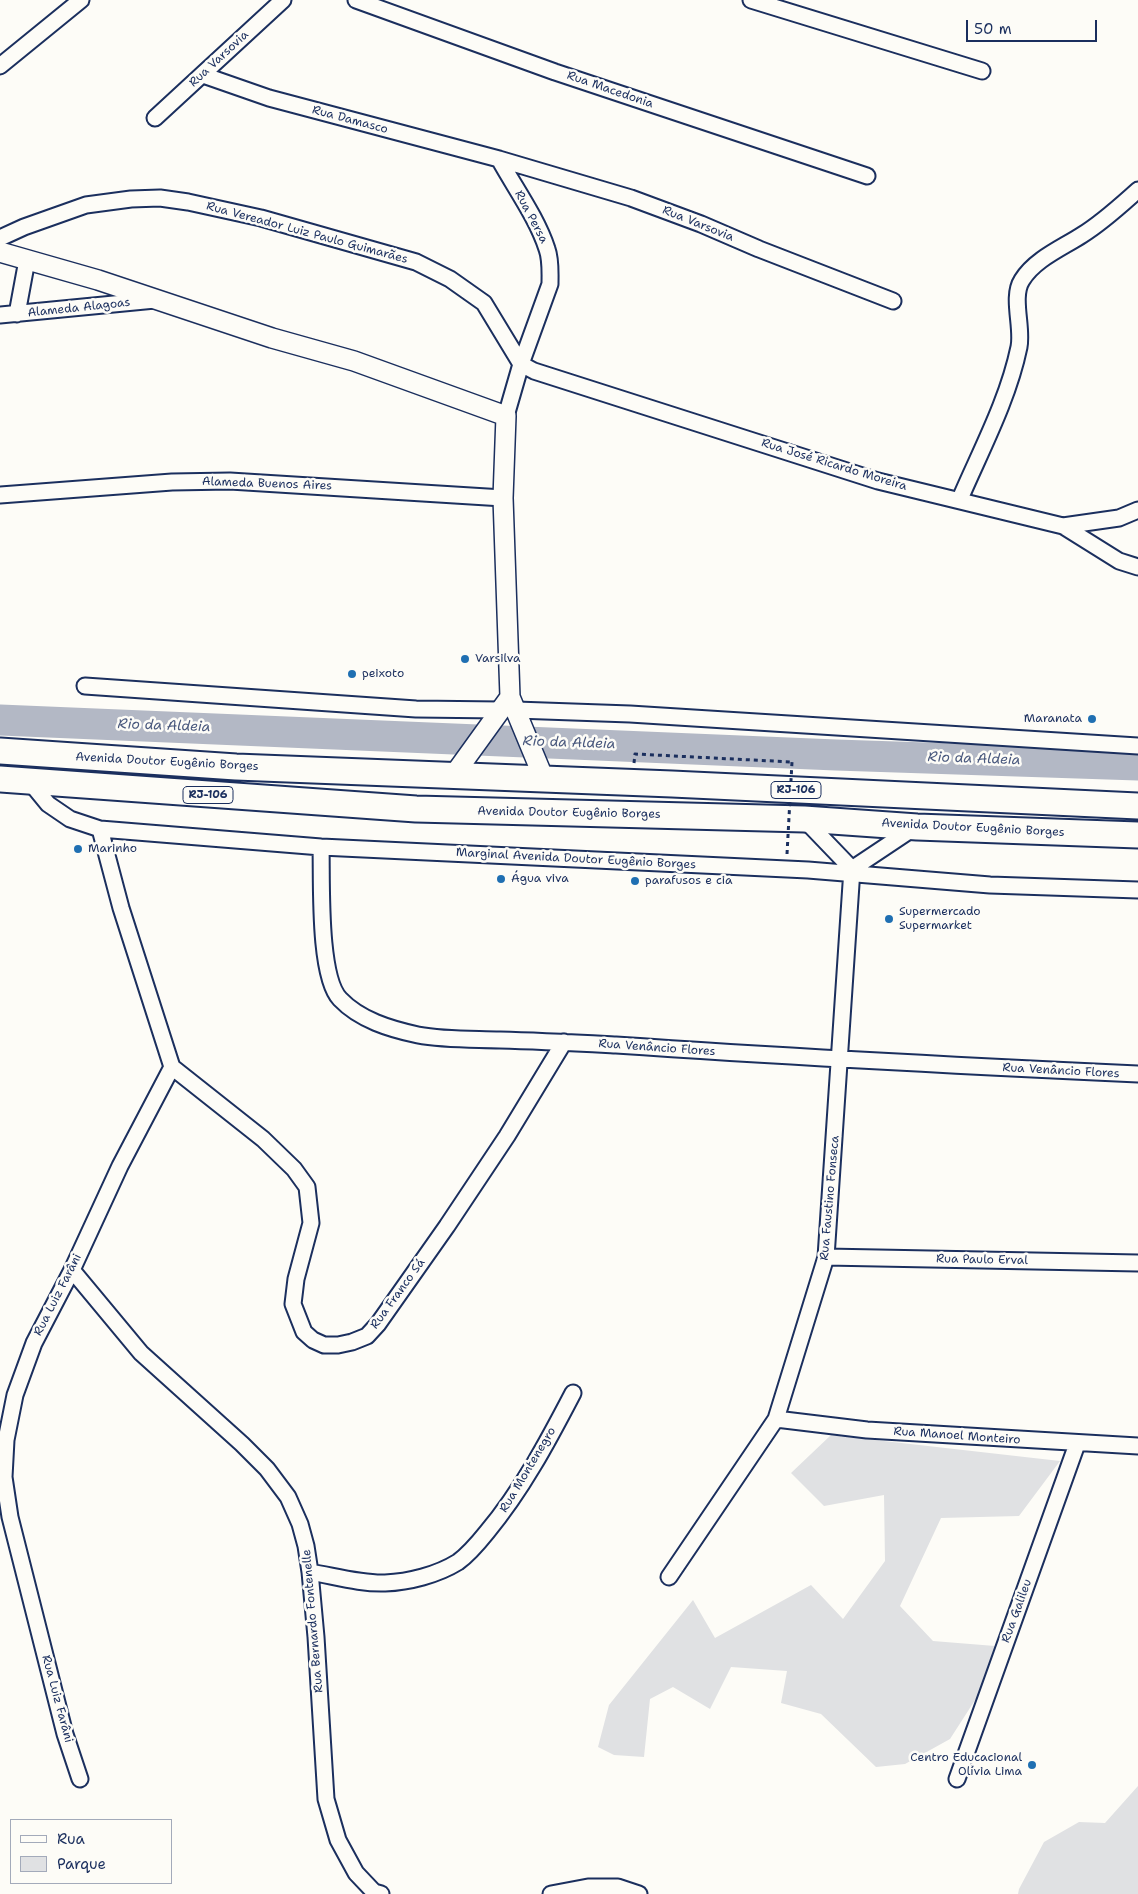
<!DOCTYPE html>
<html>
<head>
<meta charset="utf-8">
<style>
	body { margin:0 }
	#map { position:relative; width:1138px; height:1894px; overflow:hidden; background:#fdfcf7; font-family:"Shantell Sans",sans-serif }
	canvas { display:block }
	.legend { position:absolute; left:10px; top:1819px; width:162px; height:65px; box-sizing:border-box; background:#fdfcf7; border:1px solid #a3aaba; margin:0; padding:6px 9px; list-style:none; font-size:15px; color:#1b2f5e }
	.legend li { display:flex; align-items:center; gap:10px; height:25px }
	.legend b { width:25px; border:1px solid #a3aaba }
	.scale { position:absolute; left:966px; top:20px; width:131px; height:22px; box-sizing:border-box; border:2px solid #1b2f5e; border-top:0; padding-left:6px; font-size:15px; line-height:18px; white-space:nowrap; color:#1b2f5e; -webkit-text-stroke:4px #fdfcf7; paint-order:stroke }
</style>
</head>
<body>
<div id="map">
<canvas width="1138" height="1894"></canvas>
<ul class="legend">
<li><b style="height:6px;background:#fdfcf7"></b>Rua</li>
<li><b style="height:14px;background:#e0e1e3"></b>Parque</li>
</ul>
<div class="scale">50 m</div>
</div>
<script>
const context = document.querySelector('canvas').getContext('2d');
context.lineJoin = 'round';
function paint(path, color) { context.fillStyle = color; context.fill(path, 'evenodd'); }
function trace(path, color, width, dash) { context.strokeStyle = color; context.lineWidth = width; context.lineCap = dash ? 'butt' : 'round'; context.setLineDash(dash || []); context.stroke(path); }
function drawText(font, color, halo, rows, align = 'center') {
  context.font = font + ' "Shantell Sans",sans-serif'; context.lineWidth = 5; context.setLineDash([]); context.textBaseline = 'middle'; context.strokeStyle = halo; context.fillStyle = color; for (const [text, x, y, turn = 0] of rows) {
    context.save(); context.translate(x, y); context.rotate((+turn || 0) * Math.PI / 180); context.textAlign = isNaN(turn) ? turn : align; if (halo) context.strokeText(text, 0, 0); context.fillText(text, 0, 0); context.restore();
  }
}
paint(new Path2D(`
	M831,1435L1060,1461L1019,1516L941,1518L900,1606L933,1641L995,1646L977,1697L950,1739L905,1764L876,1767L821,1714L781,1703L787,1671L731,1667L710,1709L673,1687L650,1699L644,1757L614,1755L598,1747L609,1705L693,1600L715,1638L811,1585L843,1619L885,1561L884,1495L824,1506L791,1473Z
	M1138,1786V1894H1018L1019,1889L1044,1842L1079,1822L1105,1823Z`), '#e0e1e3');
trace(new Path2D(`
	M0,720L836,755L1138,765`), '#b3b8c5', 31);
const minor = new Path2D(`
	M356,0L555,72L867,176
	M751,0L982,71
	M0,66L81,0
	M203,75L269,98L499,159L631,198L701,224L759,249L893,301
	M155,118L283,0
	M499,159C515,188 537,218 547,249C551,260 550,273 550,284L521,364L506,416
	M0,238L24,227L86,205L131,199L160,198L188,202L261,218L416,262L450,279L484,303L521,364
	M17,314L27,260
	M0,315L155,300
	M521,364L534,371L878,481L1063,526L1119,561L1138,567
	M0,495L172,482L230,481L503,498
	M960,499C981,450 1008,400 1019,347C1023,327 1011,297 1022,280C1035,259 1062,248 1082,235C1103,222 1120,206 1138,190
	M1063,526L1119,518L1138,510
	M85,686L416,709L500,710
	M516,710L630,714L1138,746
	M30,782L48,804L70,819L100,829L321,847L808,870L990,885L1138,890
	M321,847C322,880 318,976 340,999C360,1020 390,1029 418,1035C444,1040 473,1039 500,1040C539,1041 577,1043 616,1045C790,1057 964,1066 1138,1074
	M852,869L915,827
	M172,1067L263,1139L294,1169L307,1187L311,1223L296,1279L293,1304L304,1332L313,1340L324,1345H338L352,1342L367,1336L378,1324L447,1226L507,1136L564,1042
	M826,1257L1138,1263
	M72,1270L141,1353L242,1444L267,1469L288,1497L300,1524L306,1546L310,1572L316,1637L326,1799L338,1840L356,1873L374,1892L381,1894
	M776,1419L867,1430L1138,1446
	M310,1572C334,1576 361,1584 385,1583C409,1582 437,1575 458,1562C469,1554 479,1542 487,1532C522,1490 548,1441 573,1393
	M669,1577L776,1419L826,1257L852,869L804,819
	M80,1779L65,1734L10,1517L4,1477L6,1440L15,1395L34,1343L72,1270L120,1166L172,1067L121,908L100,829
	M957,1779L1077,1444
	M551,1894L588,1887H618L639,1894`);
const tertiary = new Path2D(`
	M0,252L98,280L272,338L354,361L506,416L503,498L510,697L544,779
	M453,776L510,697`);
const trunk = new Path2D(`
	M0,751L236,767L672,784L1138,806
	M0,779L416,809L804,819L917,827L1138,835`);
trace(minor, '#1b2f5e', 19);
trace(tertiary, '#1b2f5e', 22);
trace(trunk, '#1b2f5e', 29);
trace(new Path2D(`
	M634,763L635,754L792,762`), '#1b2f5e', 3, [4, 4]);
trace(minor, '#fdfcf7', 15);
trace(tertiary, '#fdfcf7', 19);
trace(trunk, '#fdfcf7', 25);
trace(new Path2D(`
	M787,854L792,762`), '#1b2f5e', 3, [4, 4]);
for (const [x, y, r, color] of [
	[465,659,5,"#1f6fb2"],
	[352,674,5,"#1f6fb2"],
	[1092,719,5,"#1f6fb2"],
	[78,849,5,"#1f6fb2"],
	[501,879,5,"#1f6fb2"],
	[635,881,5,"#1f6fb2"],
	[889,919,5,"#1f6fb2"],
	[1032,1765,5,"#1f6fb2"]
]) { const dot = new Path2D(); dot.arc(x, y, r, 0, 2 * Math.PI); context.fillStyle = color; context.fill(dot); trace(dot, '#fdfcf7', 2); }
for (const [x, y, w] of [
	[796,790,50],
	[208,795,50]
]) { const box = new Path2D(); box.roundRect(x - w / 2, y - 8.5, w, 17, 4); context.fillStyle = '#fdfcf7'; context.fill(box); trace(box, '#1b2f5e', 1); }
drawText('bold 11px', '#1b2f5e', null, [
	["RJ-106",796,790],
	["RJ-106",208,795]
]);
drawText('12px', '#1b2f5e', '#fdfcf7', [
	["Rua Varsovia",219,59,-43],
	["Rua Macedonia",610,90,19],
	["Rua Damasco",350,120,15],
	["Rua Persa",531,217,62],
	["Rua Varsovia",698,224,22],
	["Rua Vereador Luiz Paulo Guimarães",307,233,15],
	["Alameda Alagoas",79,308,-6],
	["Rua José Ricardo Moreira",834,465,17],
	["Alameda Buenos Aires",267,484,2],
	["Avenida Doutor Eugênio Borges",167,762,3],
	["Avenida Doutor Eugênio Borges",569,813,1],
	["Avenida Doutor Eugênio Borges",973,828,3],
	["Marginal Avenida Doutor Eugênio Borges",576,859,3],
	["Rua Venâncio Flores",657,1048,4],
	["Rua Venâncio Flores",1061,1071,3],
	["Rua Faustino Fonseca",830,1198,-85],
	["Rua Paulo Erval",982,1260,1],
	["Rua Franco Sá",398,1294,-54],
	["Rua Luiz Farâni",58,1295,-63],
	["Rua Manoel Monteiro",957,1436,4],
	["Rua Montenegro",528,1470,-59],
	["Rua Galileu",1017,1611,-70],
	["Rua Bernardo Fontenelle",313,1621,-95],
	["Rua Luiz Farâni",57,1699,75]
]);
drawText('12px', '#1b2f5e', '#fdfcf7', [
	["Varsilva",475,659],
	["peixoto",362,674],
	["Maranata",1082,719,"right"],
	["Marinho",88,849],
	["Água viva",511,879],
	["parafusos e cia",645,881],
	["Supermercado",899,912],
	["Supermarket",899,926],
	["Centro Educacional",1022,1758,"right"],
	["Olívia Lima",1022,1772,"right"]
], 'left');
drawText('italic 14px', '#49587d', '#fdfcf7', [
	["Rio da Aldeia",164,726,2],
	["Rio da Aldeia",569,743,2],
	["Rio da Aldeia",974,759,2]
]);
</script>
</body>
</html>
